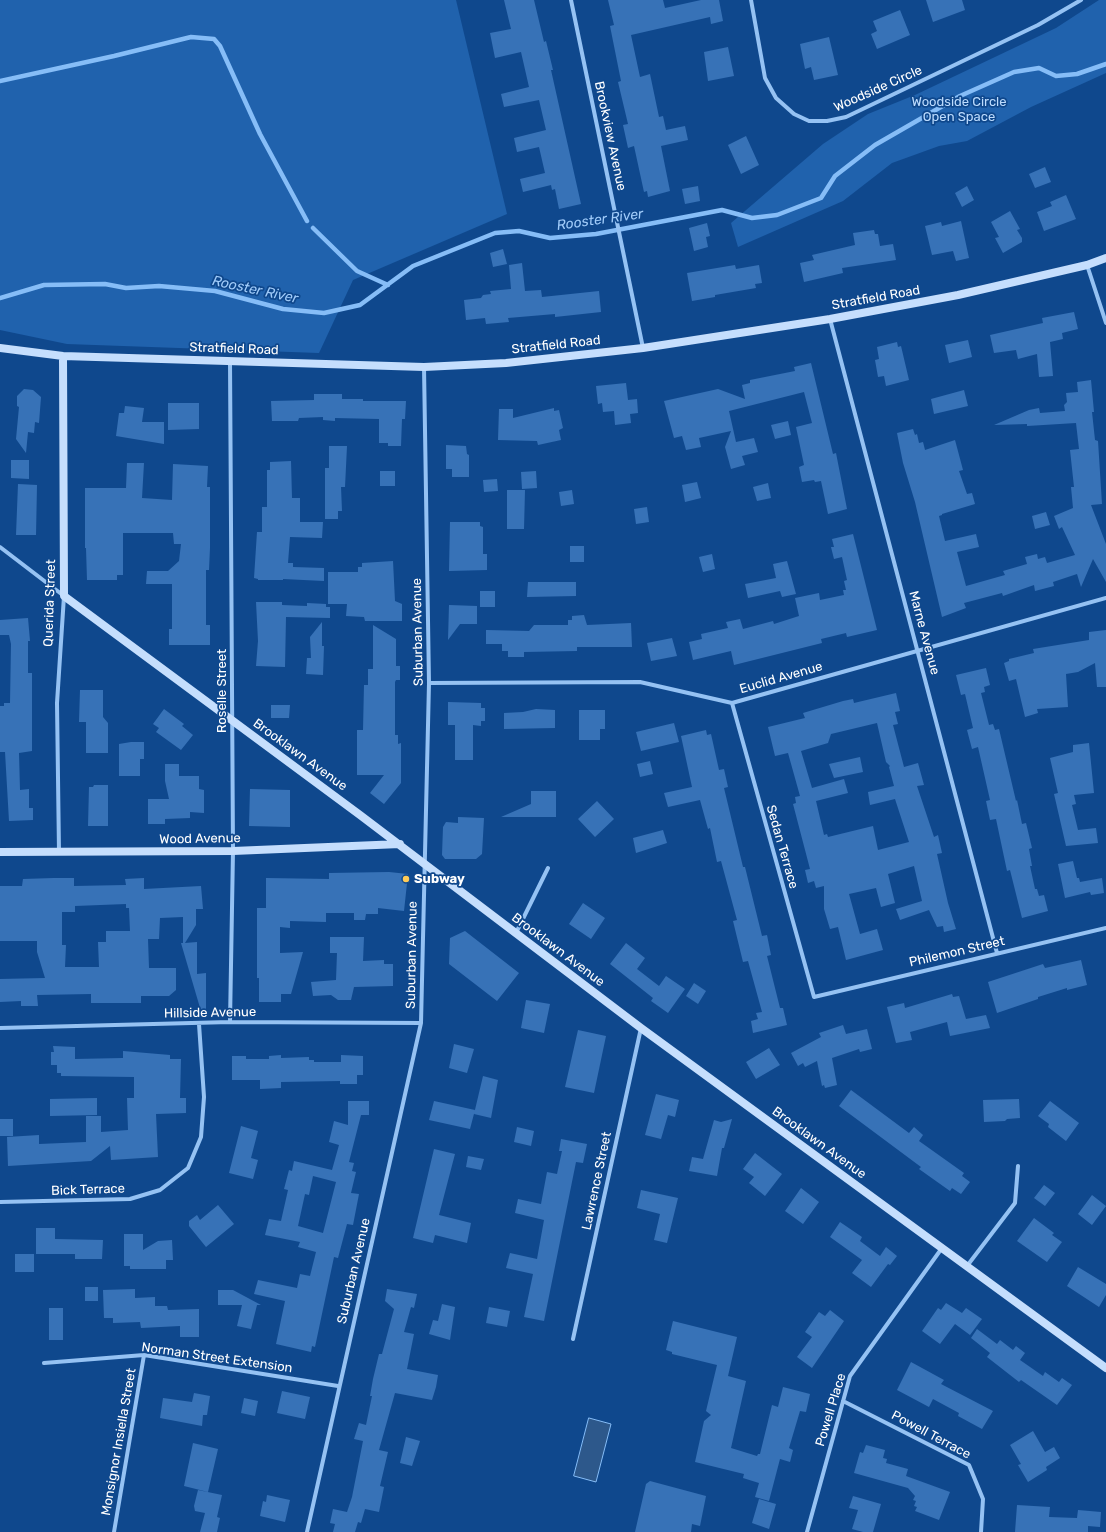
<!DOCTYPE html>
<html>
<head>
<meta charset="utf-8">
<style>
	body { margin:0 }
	canvas { display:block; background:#0f488d }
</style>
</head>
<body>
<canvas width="1106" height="1532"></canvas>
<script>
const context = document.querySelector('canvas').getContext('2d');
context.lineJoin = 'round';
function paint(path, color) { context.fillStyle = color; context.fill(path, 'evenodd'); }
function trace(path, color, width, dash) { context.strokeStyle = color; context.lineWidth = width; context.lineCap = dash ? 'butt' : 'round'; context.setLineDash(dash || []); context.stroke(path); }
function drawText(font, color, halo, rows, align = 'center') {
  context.font = font + ' Rubik,sans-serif'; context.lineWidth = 3.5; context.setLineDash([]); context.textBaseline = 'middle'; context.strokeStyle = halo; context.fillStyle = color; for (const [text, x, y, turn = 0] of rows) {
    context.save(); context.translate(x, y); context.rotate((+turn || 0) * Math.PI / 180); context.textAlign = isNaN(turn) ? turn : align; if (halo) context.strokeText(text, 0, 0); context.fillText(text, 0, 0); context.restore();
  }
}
paint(new Path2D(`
	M0,0H456L507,214L353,280L319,353L67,344L0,330Z
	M1099,0H1106V73L1031,107L967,141L939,146L892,163L843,201L738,247L731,223L823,144L868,114L915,95L1056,28Z`), '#2062ad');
const water = new Path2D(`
	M589,1418L611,1424L596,1482L574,1476Z`);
paint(water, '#2d588b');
trace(water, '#86bdf7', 1);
trace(new Path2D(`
	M0,81L114,56L191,37L214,39L220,46L260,134L307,221
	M313,228L357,271L388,285
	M0,298L44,285L105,284L126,288L159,286L215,291L283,309L324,313L360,305L413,266L495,233L519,231L550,238L596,234L722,210L752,218L777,215L821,198L835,176L875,145L960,96L1014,72L1039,68L1056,76L1077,74L1106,64`), '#86bdf7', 4.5);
paint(new Path2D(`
	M504,0H534L544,42L546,41L553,70H551L581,204L559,209L555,189L552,190L551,185L523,192L520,179L545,173L539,147L517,152L514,138L546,130L539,100L504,107L501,94L529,87L521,52L495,58L490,33L511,29Z
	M608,0H663L665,8L701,0H719L723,21L711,24L710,17L631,35L640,77L650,74L659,117L663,116L666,130L685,126L688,140L661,146L670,191L648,197L647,191L644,192L634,146L628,148L623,125L628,124L618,82L621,81L610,26L614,25Z
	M926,0H962L965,10L933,22Z
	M900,10L910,35L877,49L871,34L877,31L873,21Z
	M829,37L838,75L814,80L811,67L805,69L800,44Z
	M728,47L734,76L708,81L704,52Z
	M746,136L759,165L741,174L728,145Z
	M1045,167L1051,182L1035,188L1029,174Z
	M698,186L700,201L685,204L682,189Z
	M967,186L974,200L962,207L955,193Z
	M1066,195L1076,219L1044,231L1037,212L1052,206L1050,202Z
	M1010,211L1020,229L1017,230L1022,238V242L1003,253L995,238L999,237L991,222Z
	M961,221L969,258L956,261L953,251L932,255L925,226L941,222L942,226Z
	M707,223L710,236L706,237L708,247L694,251L689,228Z
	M874,230L875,234H878L880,246L893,244L896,260L842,268L843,273L804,282L800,263L814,260L812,255L855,245L853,233Z
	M503,249L507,264L493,267L490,253Z
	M522,263L525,291L541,290L542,297L599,291L601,312L555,317V314L508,318L509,322L486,324L485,318L466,320L464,300L481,298L483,295L491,294L490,291L511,289L509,265Z
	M735,265L736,269L759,265L762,283L755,284L756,288L715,295V297L692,301L687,273Z
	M1074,312L1078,329L1062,333L1063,339L1050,342L1053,376L1039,377L1037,354L1018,359L1016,350L994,353L990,335L1043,323L1042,318Z
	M968,340L972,357L949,363L945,345Z
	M897,342L898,347L901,346L909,380L886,386L884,376L878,377L875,360L879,359L877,347Z
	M811,363L833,454L836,453L847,509L828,514L821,481L815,482L814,480L802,482L799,467L804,465L796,427L812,423L804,392L729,411L736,442L754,438L758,452L742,456L745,465L731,469L725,447L731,431L699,438L701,447L686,450L682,436L674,438L664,401L718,389L745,399L742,385L750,383V380L795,371L794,367Z
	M1091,380L1094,412H1092L1095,440L1098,441L1102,504L1091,505L1106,544V582L1093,559L1081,587L1077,574L1053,582L1054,586L1035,591L1034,585L1003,596L1002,593L964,603L966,608L942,617L915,502L903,463L897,433L913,429L915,435L917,434L919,443L923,442L925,450L955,440L963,470L959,471L967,494L972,493L975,504L942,514V515L939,516L945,541L976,534L979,547L957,552L966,586L1005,575L1003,571L1027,564L1025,557L1037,554L1038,559L1045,557L1047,563L1075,555L1062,527L1059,529L1054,516L1073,508L1071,487H1074L1070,450L1079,449L1076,423L1027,426V424L994,425L1029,410L1039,408L1040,413L1065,411L1064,405L1067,402L1066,393L1078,392L1077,382Z
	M626,383L628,400L637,399L638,413L630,414L631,423L615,425L614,411L603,412L602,403L598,404L596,386Z
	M24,389L33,390L41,397L39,423L35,422L34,433L28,432L26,453L16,439L19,407L17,406V396Z
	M964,390L968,406L934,414L931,399Z
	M314,394H342V399H363V401H406L405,419H402L401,446H388V443H379V419L335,418V421L323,420V417L299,418L298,421H272L271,401L314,400Z
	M168,403H199V429L168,430Z
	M125,406L144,408L142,422H164V444L116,436L119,413H124Z
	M554,408V411L559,410L563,428L559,430L561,440L538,445L537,441L498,440L499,409H513V418Z
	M788,421L791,435L775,439L771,425Z
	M446,445L466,446L467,454L469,455V477H452V469H446Z
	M329,446H347L345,487H341L342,511H338V519H325V468H329Z
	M11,460H29V479L11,478Z
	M291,461L292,498H300V522H323L322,538L290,537L288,563H293V567L324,568V581L283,579V580H258V579L254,578L257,532H262V507H267V470H270V462Z
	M127,463H144L142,498L172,500L173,464L208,466L207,487H210V548L209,570H206V625H210V645H169V629H172V584H146L147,571H168L179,561L181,544H174L173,533H123V575H117V580H87L86,548H85V488H126Z
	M380,471H395V486H380Z
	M536,471L537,488L522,489L521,472Z
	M497,479L498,491L484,492L483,480Z
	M697,482L701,498L685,502L682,485Z
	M768,483L771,498L757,501L753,487Z
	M18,484L37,485L36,535H16Z
	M507,490H525L524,529H507Z
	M572,490L574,504L561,506L559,492Z
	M647,507L649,522L636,524L634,509Z
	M1046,512L1050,525L1035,529L1032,516Z
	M450,522H480V526L483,527V554H487V570L449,571Z
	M853,534L877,630L847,637L846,633L821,639L822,643L734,665L731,651L693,660L689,642L702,639L701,634L728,628L726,622L740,619L743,629L773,621L774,624L799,616L795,598L819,593L820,600L844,595L843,590H846L844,581L847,580L842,557L834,559L831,547H834L832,539Z
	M570,546H584V562H570Z
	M712,554L715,569L703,572L699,557Z
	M393,561L395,601L402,604V621H365L364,617L346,616L347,604H328V572H358V567H362V563Z
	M787,561L796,594L782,597L780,591L748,598L745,584L776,578L773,564Z
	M528,582H576V596L527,597Z
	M480,591H495V607H480Z
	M256,602H282V605L307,606V603L326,604V607H330V618L286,617L285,667L256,666L258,641Z
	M449,605L477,606V624H460L448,640Z
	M584,615L587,625L631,623L632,647H577V651L524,652V657H508V651H502V644H486V630L529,631L534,625H568V620H572V616Z
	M28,618L30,641H28V673H32V751L19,753L20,790L29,789V808H33V820L9,821L5,752H0V706H4V703H10L11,644L9,635H0V620Z
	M322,622V646H324L323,675L306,674L307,658H311L310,637Z
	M373,625L396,639V666H400V680H396L395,682V735H398V744L401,743V783L384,804L370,793L384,775H357V730H363L364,685H368V669H373Z
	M1106,630V687H1097L1095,663L1078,672L1066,674L1068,707L1037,709L1038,713L1025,717L1016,679L1009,681L1004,663L1009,661V659L1034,653L1033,649L1089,640V632Z
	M672,638L677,656L651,661L647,643Z
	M986,668L990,685L984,687L985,692L981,693L989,725L993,724L995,730L999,729L1016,801L1017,800L1022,824L1026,823L1032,848L1029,849L1032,866H1030L1035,889H1037L1039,896L1044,895L1048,911L1022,918L1010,870L1007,871L996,819L990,820L986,801L990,800L978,747L972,749L967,730L973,728L965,694L961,695L956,675Z
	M80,690H103V717L108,723V753H86V722H79Z
	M896,693L900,711L895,712L898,724L893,725L904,767L918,763L924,785L917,786L934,837L938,835L942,853L937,854L948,903L956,929L944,932L943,926L937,927L929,910L900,920L896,909L922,901L914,866L888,874L895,903L881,907L876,888L849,894L860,934L877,929L883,950L846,960L838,927L830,929L824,909V886L816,888L814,881L808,883L805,870L810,869L793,804L796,803L795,797L800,796L788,753L775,756L768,727L805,718L803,713L843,701L853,699L854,703ZM877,723L886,762L890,766L889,767L894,786L868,792L870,805L895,799L909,842L878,850L873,826L828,837L827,834L824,835L816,801L848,793L844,779L812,788L801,751L828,743L831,734Z
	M448,702L481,703V708H485V721H481V726L473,725V760H455V725H448Z
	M271,705H290L289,718H271Z
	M164,709L184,724L182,726L193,735L181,750L156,732L159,728L153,724Z
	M536,709L555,710V728L504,729V713L523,712Z
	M579,710H605V729H600V740H579Z
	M674,723L679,742L641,751L636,732Z
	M706,730L707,735L711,734L719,770L724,769L728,787L724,788L743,867H745L762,936L767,935L771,955L767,956L780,1008H783L787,1025L753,1033L751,1021L758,1019L756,1013L762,1012L748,961L743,962L733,921L737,920L721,861L717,862L710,828L708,829L700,800L668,807L664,793L692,787L681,736Z
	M131,742H144V759H140V776H119V744Z
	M1089,743L1094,793L1074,795L1076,804L1072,805L1078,830L1096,828L1098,843L1066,846L1054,794L1058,793L1050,758L1073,752V745Z
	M860,757L863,772L834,778L829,764Z
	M650,761L653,774L640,777L637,764Z
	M165,764H179V776H199V789L204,790V813L190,812V818L165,819V824H148V799H169L165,781Z
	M94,785H108V826H88L89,787H93Z
	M250,789L290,790V827L249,826Z
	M531,791H556V817H501L531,804Z
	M597,801L614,819L595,837L578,819Z
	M458,817L484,818L482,854L476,859H445L442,855L443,827L446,822L458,823Z
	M663,830L667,843L636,853L633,838Z
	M1073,861L1077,878H1079L1080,882L1102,878L1104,893L1091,895L1090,892L1065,898L1058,864Z
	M389,872L408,874L404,911L378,908V914H366L365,920H354V913H326V922L290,921V928L280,927V953L303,952L291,994H281V1002H259V978H257V908H266V878L329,879V873Z
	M54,878H74V886L126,885L125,879L144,878V889L201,886L203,909H196V925L185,943L197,942V974L206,973V1017L203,1018L181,943H183V917L160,918L159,939H148L149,968H176V990L169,996H141V1003H91V994L37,995L38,1006H21V1001L0,1002V979L45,978L37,952V941H0V886H22L23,879ZM126,904V908H129L130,931H106V942H98L99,967H65L66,945H62V912H75V906Z
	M583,903L605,918L591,939L569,924Z
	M465,931L519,973L497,1001L449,964L450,938Z
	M330,937H364L363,961L384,960V964H393V986L354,987L351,1000H338L331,995L313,996L311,982L336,980L337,953H330Z
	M626,943L645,958L637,969L659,986L666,976L685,989L668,1013L651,1001L653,998L610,964Z
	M1081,960L1087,985L1067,990V988L1038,997V999L997,1013L988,982L1043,964L1045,968Z
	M694,983L706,991L698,1004L686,996Z
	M952,994L953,997L959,996L966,1019L986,1015L990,1028L950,1036L947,1022L910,1032L912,1040L896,1043L887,1007L904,1003L905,1008Z
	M526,1000L550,1004L544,1033L521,1028Z
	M843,1025L846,1034L867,1029L872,1049L860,1052L859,1049L832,1058L837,1085L825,1088L824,1085L822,1086L817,1061L805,1067L803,1063L798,1066L791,1053L821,1037L819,1033Z
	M578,1030L606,1036L594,1093L565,1087Z
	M454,1044L474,1049L467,1073L449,1068Z
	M53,1046L75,1047V1059L123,1058V1051L170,1055V1059H181L180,1098H186V1113L156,1114L158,1157L111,1160L110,1146L91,1161L8,1166L7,1137L39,1135V1144L86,1142V1116H101V1132L128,1130L127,1098H134V1077L61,1076V1073H57V1065H51V1052H54Z
	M769,1048L780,1065L756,1079L746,1062Z
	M281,1055V1058L309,1057V1060H314V1062H341V1055L363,1056V1075H357V1084H340V1081L281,1082V1088L260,1089V1080H232V1056H246V1059H269V1056Z
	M483,1076L498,1080L491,1118L474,1114Z
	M851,1090L909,1133L914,1127L923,1135L919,1141L964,1173L962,1176L970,1182L961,1194L952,1188L950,1191L919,1169L921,1167L839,1106Z
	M656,1094L679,1100L675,1117L668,1115L661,1139L645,1135Z
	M97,1098V1115L50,1116V1099Z
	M1019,1099L1020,1118L1007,1119L1005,1121L984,1122L983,1100Z
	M348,1101H369V1115H361L349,1162L354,1163L352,1171L356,1172L351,1193L359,1194L353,1225L347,1224L338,1258L334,1257L315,1347L312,1346L311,1352L276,1344L285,1301L254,1294L258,1280L297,1288L300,1274L310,1276L316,1252L298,1247L300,1242L265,1235L269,1219L281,1221L288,1190L284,1189L289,1170L292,1171L294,1161L332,1170L339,1145L329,1142L334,1121L348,1125ZM313,1176L336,1182L323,1233L298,1226L305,1194L309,1195Z
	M434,1101L475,1110L470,1129L429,1120Z
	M1050,1101L1079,1123L1066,1141L1048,1127L1049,1124L1038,1116Z
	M0,1119H13V1136H0Z
	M732,1119L724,1148H722L717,1176L689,1171L692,1157L703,1159L714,1120L721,1122Z
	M241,1126L258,1131L251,1158L258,1160L253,1179L229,1173Z
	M517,1127L534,1131L531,1146L514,1142Z
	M561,1139L587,1144L583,1163L576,1162L544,1321L524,1317L533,1274L506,1268L510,1253L537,1259L544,1220L515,1213L518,1199L541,1204L547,1172L557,1174L562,1151H559Z
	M434,1149L455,1154L439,1215L471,1223L467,1243L435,1235L433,1243L413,1238Z
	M755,1153L782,1174L765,1196L749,1183L754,1177L743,1169Z
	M468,1156L484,1159L481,1170L466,1167Z
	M1044,1185L1055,1193L1045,1206L1034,1198Z
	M801,1188L819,1202L803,1224L785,1211Z
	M641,1190L678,1198L667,1243L654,1240L660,1214L637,1208Z
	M1092,1195L1106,1206L1092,1225L1078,1214Z
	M218,1205L234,1224L206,1247L189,1226V1221L197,1215L200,1220Z
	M1034,1218L1054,1233L1052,1235L1062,1242L1047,1262L1017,1241Z
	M840,1222L862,1237L860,1241L880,1256L886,1247L897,1256L890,1265L888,1264L871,1287L852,1273L862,1260L830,1237Z
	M36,1228H55V1239L103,1240L102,1259H75V1254H36Z
	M124,1234H143V1250L158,1241L172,1240L173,1260H166V1269H130V1266H124Z
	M15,1254H34V1272H15Z
	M1078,1267L1106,1284V1295L1099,1307L1067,1286Z
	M85,1287H98V1301H85Z
	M135,1289V1298L155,1297V1306H167L168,1310L199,1309V1337H180V1326L141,1328L140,1322L113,1323V1318H104L103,1290Z
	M387,1289L417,1294L414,1308L411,1307L404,1332L414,1334L407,1369L438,1375L436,1387L432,1400L395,1393L379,1450L388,1452L380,1486L384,1487L379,1512L365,1509L361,1523L358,1522L355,1532H333L335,1524L330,1523L333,1509L347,1512L352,1497L363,1441L354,1439L359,1423L366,1425L372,1396H370L373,1379L379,1354H382L394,1309L385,1301Z
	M218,1290H233L261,1305H257L251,1329L237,1326L242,1305H218Z
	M946,1303L962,1313L966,1308L982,1319L970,1335L955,1324L940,1344L922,1331L938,1308L941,1310Z
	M442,1304L455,1307L450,1340L429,1334L433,1320L438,1321Z
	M489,1307L510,1311L507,1327L486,1323Z
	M49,1308H63V1340H49Z
	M830,1310L844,1321L812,1368L797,1357L812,1337L805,1332L819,1312L825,1316Z
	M673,1321L737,1337L728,1376L746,1381L731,1448L757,1456L758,1454H760L772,1405L778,1407L783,1387L810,1394L806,1412L800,1411L789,1448L793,1450L790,1462L780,1459L769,1501L755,1497L759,1483L743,1478L744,1474L695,1462L704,1421L711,1415L706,1411L717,1365L672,1354V1352L666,1350Z
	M977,1329L997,1344L1000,1340L1013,1350L1016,1346L1025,1353L1020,1360L1043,1376L1045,1372L1059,1382L1062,1378L1072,1385L1057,1405L1021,1380L1019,1382L987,1357L990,1353L971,1338Z
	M911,1362L944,1380L941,1384L993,1411L982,1429L958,1416L959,1413L933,1399L929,1407L897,1390Z
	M282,1391L310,1397L305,1419L277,1413Z
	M194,1393L210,1396L207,1415H203L202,1426L160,1418L163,1398L192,1402Z
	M244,1398L258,1401L255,1416L241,1413Z
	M1033,1431L1045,1452L1054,1447L1060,1458L1046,1467L1047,1470L1028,1482L1018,1465L1021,1464L1010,1445Z
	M406,1437L420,1441L412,1466L400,1463Z
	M193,1443L218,1449L208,1492L184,1486Z
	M866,1445L885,1450L883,1458L887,1459L886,1463L908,1469L906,1476L950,1492L939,1520L915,1511L917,1507L914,1506L916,1501L913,1500L915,1496L908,1488L854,1473L860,1452L863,1453Z
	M650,1481L706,1496L700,1526L692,1524L691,1532H635L646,1484Z
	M198,1490L222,1495L217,1517L220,1518L217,1532H200L205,1513L195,1511L194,1506Z
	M267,1495L290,1500L285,1522L260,1516L263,1501L266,1502Z
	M853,1496L881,1504L873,1532H863L852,1529L858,1510L849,1508Z
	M759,1499L776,1504L769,1529L752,1523Z
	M1017,1505L1050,1507L1049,1517L1077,1518L1078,1510L1101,1512L1100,1527L1088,1526V1532H1015Z`), '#3772b7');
trace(new Path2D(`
	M571,0L643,348
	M751,0L765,78L776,98L794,114L809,121H827L846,117L1038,25L1081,0
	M1087,265L1106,323
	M830,319L997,953
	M0,547L64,596L57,703L59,852
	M429,683L640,682L732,703L1106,598
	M732,703L814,997L1106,928
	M516,933L548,868
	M230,1022L233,851L230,361
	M0,1028L230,1022L421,1023
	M0,1202L130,1199L160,1190L188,1168L201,1137L204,1097L199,1024
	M967,1266L1015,1203L1018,1166
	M573,1339L641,1028
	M44,1363L144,1355L338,1386
	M843,1401L969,1465L983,1499L981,1532
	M114,1532L144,1355
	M307,1532L421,1023L429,683L424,367
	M807,1532L850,1376L942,1248`), '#95c2f3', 4);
trace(new Path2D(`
	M0,348L63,356L424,367L506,363L643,348L830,319L958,295L1087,265L1106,258
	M63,356L64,596L360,815L641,1028L1106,1368
	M0,852L233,851L400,844`), '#c5defd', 8);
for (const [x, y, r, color] of [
	[406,879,4,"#ffcb57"]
]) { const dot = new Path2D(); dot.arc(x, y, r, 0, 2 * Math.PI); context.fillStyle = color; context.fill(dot); trace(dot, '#0f488d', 1.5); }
drawText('13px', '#fff', '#0f488d', [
	["Woodside Circle",878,89,-24],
	["Brookview Avenue",610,136,78],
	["Stratfield Road",876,298,-10],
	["Stratfield Road",556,345,-6],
	["Stratfield Road",234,349,2],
	["Querida Street",50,603,-88],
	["Suburban Avenue",418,632,-91],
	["Marne Avenue",924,633,75],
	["Euclid Avenue",781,678,-16],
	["Roselle Street",222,691,-90],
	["Brooklawn Avenue",300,755,36],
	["Wood Avenue",200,839,-1],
	["Sedan Terrace",782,847,74],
	["Brooklawn Avenue",558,950,37],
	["Philemon Street",957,952,-13],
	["Suburban Avenue",412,955,-89],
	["Hillside Avenue",210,1013,-1],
	["Brooklawn Avenue",819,1143,36],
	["Lawrence Street",597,1181,-78],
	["Bick Terrace",88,1190,-2],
	["Suburban Avenue",354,1271,-77],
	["Norman Street Extension",217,1358,8],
	["Powell Place",831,1410,-73],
	["Powell Terrace",931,1435,28],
	["Monsignor Insiella Street",119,1442,-80]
]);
drawText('13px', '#bddcfe', '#0f488d', [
	["Woodside Circle",959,102],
	["Open Space",959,117]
]);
drawText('bold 13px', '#fff', '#0f488d', [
	["Subway",414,879]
], 'left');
drawText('italic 14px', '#a1ccfa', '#0f488d', [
	["Rooster River",600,220,-8],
	["Rooster River",255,290,12]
]);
</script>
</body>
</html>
